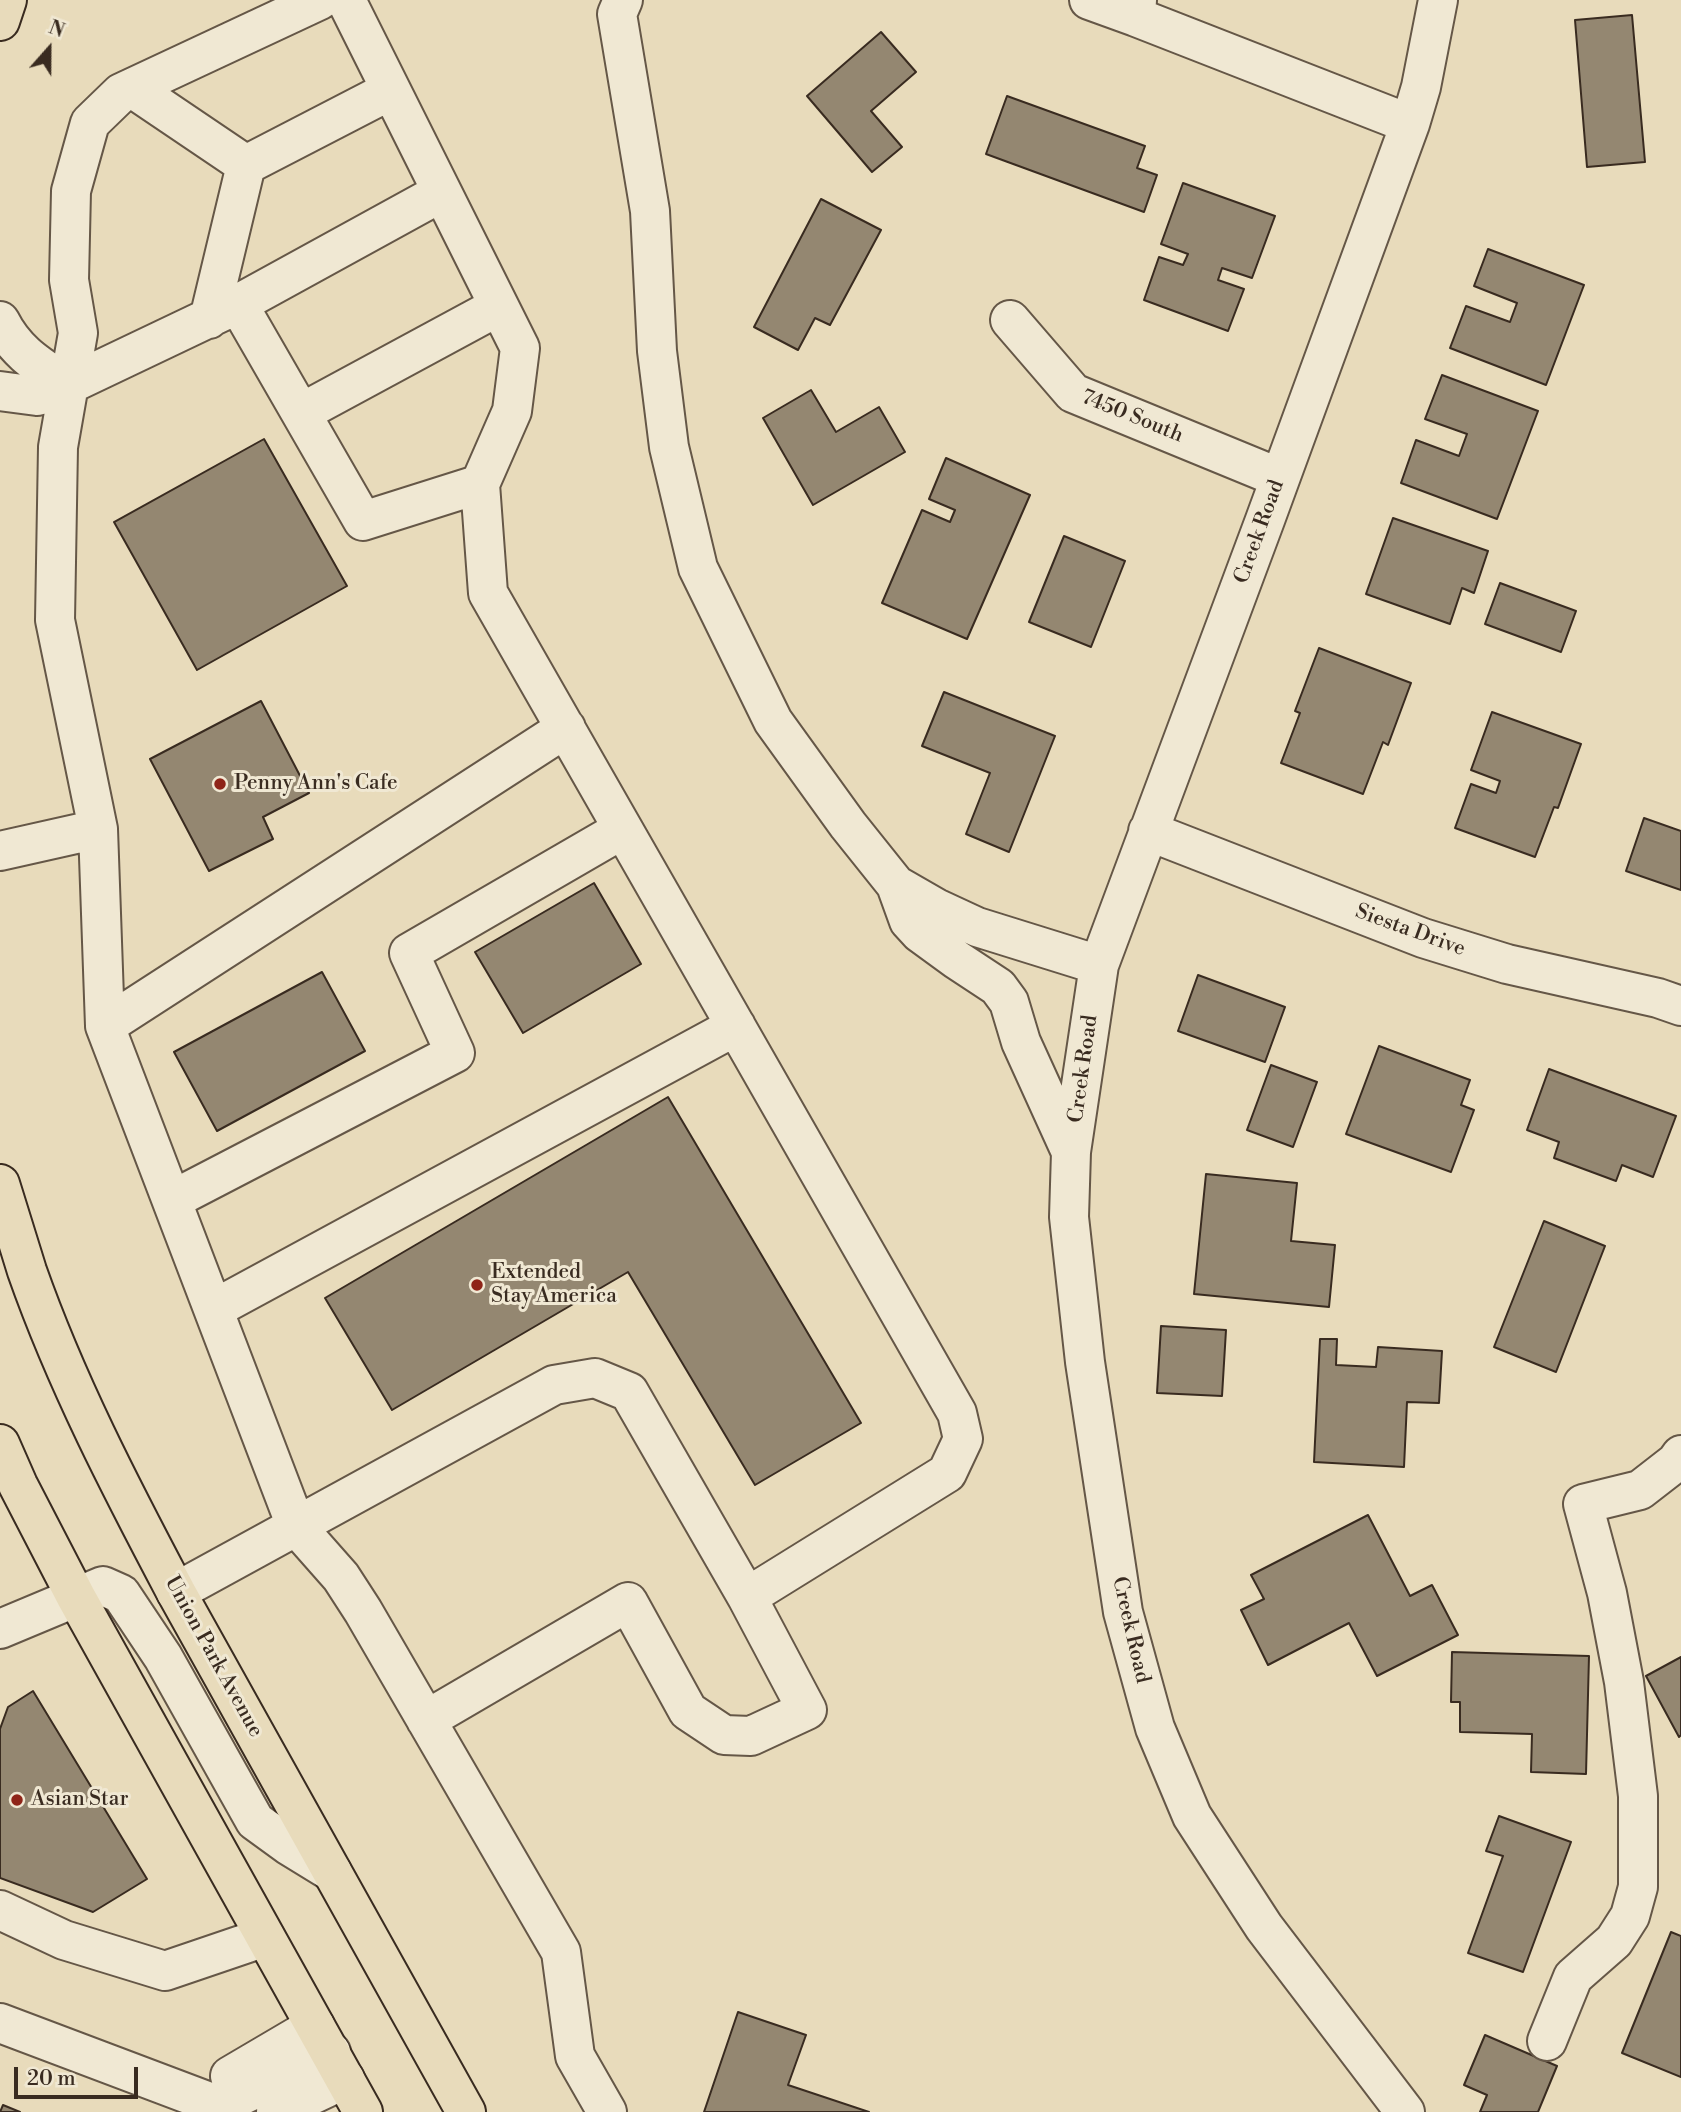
<!DOCTYPE html>
<html>
<head>
<meta charset="utf-8">
<style>
	body { margin:0 }
	#map { position:relative; width:1681px; height:2112px; overflow:hidden; background:#e8dbbb; font-family:"Libre Bodoni",serif }
	canvas { display:block }
	.north { position:absolute; left:14px; top:14px; width:70px; height:70px; -webkit-text-stroke:5px #f0e8d3; paint-order:stroke; rotate:21deg; font-size:19px; font-weight:700; line-height:28px; text-align:center; color:#392b20 }
	.north::after { content:''; display:block; margin:auto; width:24px; height:32px; background:#392b20; clip-path:polygon(50% 0,100% 100%,50% 72%,0 100%) }
	.scale { position:absolute; left:14px; top:2067px; width:124px; height:32px; box-sizing:border-box; border:4px solid #392b20; border-top:0; padding-left:9px; font-size:21px; line-height:24px; white-space:nowrap; color:#392b20; -webkit-text-stroke:5px #f0e8d3; paint-order:stroke }
</style>
</head>
<body>
<div id="map">
<canvas width="1681" height="2112"></canvas>
<div class="north">N</div>
<div class="scale">20 m</div>
</div>
<script>
const context = document.querySelector('canvas').getContext('2d');
context.lineJoin = 'round';
function paint(path, color) { context.fillStyle = color; context.fill(path, 'evenodd'); }
function trace(path, color, width, dash) { context.strokeStyle = color; context.lineWidth = width; context.lineCap = dash ? 'butt' : 'round'; context.setLineDash(dash || []); context.stroke(path); }
function drawText(font, color, halo, rows, align = 'center') {
  context.font = font + ' "Libre Bodoni",serif'; context.lineWidth = 6; context.setLineDash([]); context.textBaseline = 'middle'; context.strokeStyle = halo; context.fillStyle = color; for (const [text, x, y, turn = 0] of rows) {
    context.save(); context.translate(x, y); context.rotate((+turn || 0) * Math.PI / 180); context.textAlign = isNaN(turn) ? turn : align; if (halo) context.strokeText(text, 0, 0); context.fillText(text, 0, 0); context.restore();
  }
}
const building = new Path2D(`
	M1632,15L1645,162L1587,167L1575,20Z
	M881,32L916,72L871,111L902,147L872,172L807,96Z
	M1007,96L1145,146L1137,168L1157,175L1144,212L986,154Z
	M1183,183L1275,216L1252,278L1222,268L1218,280L1244,289L1228,331L1144,300L1159,257L1183,265L1188,254L1161,244Z
	M821,199L881,230L830,325L815,318L798,350L754,327Z
	M1488,249L1584,285L1546,385L1450,348L1466,306L1510,322L1517,303L1474,286Z
	M1442,375L1538,411L1497,519L1401,483L1416,440L1459,456L1467,434L1425,419Z
	M811,390L836,432L879,407L905,452L813,505L763,418Z
	M264,439L347,586L197,670L114,522Z
	M946,458L1030,495L967,639L882,603L922,510L950,522L955,510L929,499Z
	M1393,518L1488,551L1474,593L1462,588L1450,624L1366,594Z
	M1064,536L1125,561L1091,647L1029,622Z
	M1500,583L1576,611L1561,652L1485,624Z
	M1319,648L1411,683L1388,745L1383,742L1363,794L1281,763L1300,713L1295,711Z
	M944,692L1055,736L1009,852L966,834L990,773L922,746Z
	M261,701L309,793L263,817L273,839L209,871L150,759Z
	M1492,712L1581,744L1558,808L1554,807L1535,857L1455,828L1471,784L1496,793L1500,781L1471,770Z
	M1644,818L1681,831V890L1626,871Z
	M594,883L641,964L523,1033L475,952Z
	M322,972L365,1051L217,1131L174,1052Z
	M1198,975L1285,1007L1265,1062L1178,1031Z
	M1379,1046L1470,1080L1461,1105L1474,1110L1451,1172L1346,1134Z
	M1271,1065L1317,1082L1293,1147L1247,1130Z
	M1549,1069L1676,1116L1653,1177L1622,1165L1616,1181L1554,1158L1559,1142L1527,1130Z
	M668,1097L861,1423L755,1485L628,1272L392,1410L325,1298Z
	M1206,1174L1297,1183L1291,1241L1335,1245L1329,1307L1194,1294Z
	M1544,1221L1605,1246L1556,1372L1494,1347Z
	M1161,1326L1226,1330L1222,1396L1157,1393Z
	M1320,1339H1337L1336,1365L1376,1367L1378,1347L1442,1351L1439,1403L1407,1402L1404,1467L1314,1462Z
	M1368,1515L1410,1596L1432,1585L1458,1635L1377,1676L1349,1623L1268,1665L1241,1610L1264,1599L1251,1575Z
	M1452,1652L1589,1656L1586,1774L1531,1772L1532,1734L1460,1732V1702H1451Z
	M1681,1657V1735L1679,1737L1646,1676Z
	M33,1691L147,1879L93,1912L0,1878V1729L8,1707Z
	M1499,1816L1571,1842L1523,1972L1468,1953L1503,1856L1486,1851Z
	M1671,1932L1681,1936V2077L1622,2053Z
	M738,2012L806,2035L788,2085L869,2112H704Z
	M1485,2035L1557,2066L1538,2112H1480L1487,2095L1464,2085Z
	M3,2105L20,2112H0Z`);
paint(building, '#948771');
trace(building, '#392b20', 2);
const minor = new Path2D(`
	M320,0L121,93L90,123L71,191L69,280L78,333L58,447L55,620L98,829L105,1026L296,1526L341,1577L363,1611L561,1952L575,2056L607,2112
	M623,0L617,14L650,211L657,351L669,447L698,568L773,721L848,825L896,885L909,921L920,933L957,960L998,987L1009,1002L1021,1042L1071,1152
	M1089,0L1136,17L1137,0
	M1136,17L1410,124
	M132,88L246,165
	M238,304L363,521L480,484
	M209,319L246,165L391,90
	M1010,320L1073,393L1280,478
	M0,321C16,353 40,366 68,385
	M0,391L37,396L68,385L238,304L442,192
	M301,413L499,306
	M1148,831L1423,938L1507,964L1658,998L1681,1006
	M0,851L98,829
	M896,885L936,908L977,927L1099,965
	M105,1026L566,728
	M172,1200L455,1053L409,953L623,829
	M214,1309L736,1026
	M176,1592L554,1385L595,1378L629,1392L747,1597L947,1473L963,1439L957,1413L488,593L480,484L512,411L520,348L346,0
	M0,1629L103,1586L121,1594L163,1657L255,1821L288,1845L332,1872
	M426,1720L628,1602L688,1711L724,1735L751,1736L807,1710L747,1597
	M0,1910L64,1940L165,1971L265,1937
	M0,2023L220,2106L331,2052
	M1547,2041L1573,1977L1614,1941L1630,1916L1638,1887V1796L1624,1682L1607,1593L1583,1504L1640,1490L1676,1462L1681,1455
	M230,2076L315,2026
	M276,2112L345,2079
	M1405,2112L1264,1927L1192,1816L1155,1728L1123,1612L1085,1362L1069,1217L1071,1152L1099,965L1265,520L1410,124L1421,87L1438,0`);
const major = new Path2D(`
	M0,21L7,0
	M0,1184C9,1213 18,1242 27,1271C66,1382 121,1488 176,1592L466,2112
	M0,1444L18,1485L76,1597L363,2112`);
trace(minor, '#655747', 42);
trace(major, '#392b20', 42);
trace(minor, '#f0e8d3', 38);
trace(major, '#e8dbbb', 38);
for (const [x, y, r, color] of [
	[220,784,7,"#8f2418"],
	[477,1285,7,"#8f2418"],
	[17,1800,7,"#8f2418"]
]) { const dot = new Path2D(); dot.arc(x, y, r, 0, 2 * Math.PI); context.fillStyle = color; context.fill(dot); trace(dot, '#f0e8d3', 2.5); }
drawText('21px', '#392b20', '#f0e8d3', [
	["7450 South",1132,417,22],
	["Creek Road",1260,532,-70],
	["Siesta Drive",1410,931,20],
	["Creek Road",1084,1069,-82],
	["Creek Road",1130,1630,77],
	["Union Park Avenue",213,1657,61]
]);
drawText('21px', '#392b20', '#f0e8d3', [
	["Penny Ann's Cafe",234,784],
	["Extended",491,1273],
	["Stay America",491,1297],
	["Asian Star",31,1800]
], 'left');
</script>
</body>
</html>
